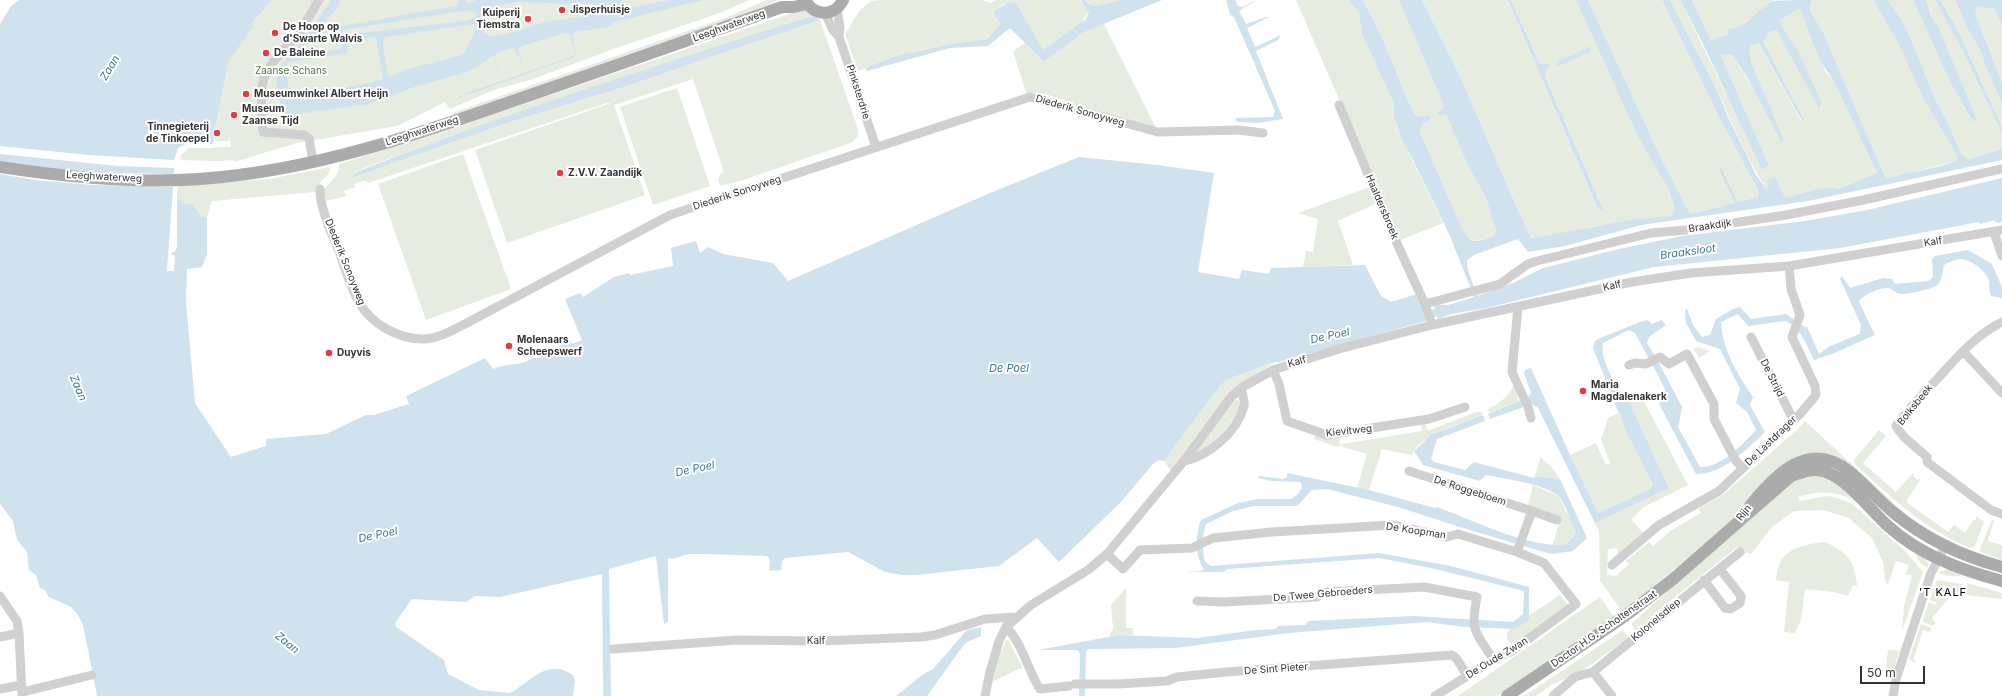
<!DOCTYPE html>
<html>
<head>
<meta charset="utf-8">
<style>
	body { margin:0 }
	#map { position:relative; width:2002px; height:696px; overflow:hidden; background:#fff; font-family:Inter,sans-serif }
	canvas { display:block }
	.scale { position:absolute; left:1860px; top:666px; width:65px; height:18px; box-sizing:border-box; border:2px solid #333; border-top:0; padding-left:5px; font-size:12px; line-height:14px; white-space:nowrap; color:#333; -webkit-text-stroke:3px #fff; paint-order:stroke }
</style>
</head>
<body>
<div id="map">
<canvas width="2002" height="696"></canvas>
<div class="scale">50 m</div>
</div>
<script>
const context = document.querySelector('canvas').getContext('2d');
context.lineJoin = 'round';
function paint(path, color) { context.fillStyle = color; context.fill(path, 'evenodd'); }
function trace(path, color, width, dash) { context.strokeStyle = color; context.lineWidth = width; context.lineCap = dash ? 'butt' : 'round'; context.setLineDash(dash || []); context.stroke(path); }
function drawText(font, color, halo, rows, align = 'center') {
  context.font = font + ' Inter,sans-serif'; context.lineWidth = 4; context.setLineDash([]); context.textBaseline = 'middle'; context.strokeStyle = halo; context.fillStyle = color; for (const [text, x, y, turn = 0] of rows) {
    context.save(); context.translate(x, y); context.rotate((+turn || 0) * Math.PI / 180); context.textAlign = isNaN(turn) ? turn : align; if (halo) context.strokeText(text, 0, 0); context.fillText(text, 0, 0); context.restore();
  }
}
paint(new Path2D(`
	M252,0H750L717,14L616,48L533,79L494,90L450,109L445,102L397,126L297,143L234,162L233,160L218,161L180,160L183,152L189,148L231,147L229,135V141H214L215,138L208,137L211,59Z
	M767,0H779L728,22L455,116L452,113L725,18Z
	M882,0H982L990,3L997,0H1081L1089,12L1081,23L1043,51L1017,4H1003L995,10L1001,23L988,39L956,43L896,56L858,71L845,34L860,10L871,1Z
	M1086,0H1120L1096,6L1090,5Z
	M1296,0H1348L1359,13L1362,35L1391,97C1395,107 1393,116 1396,125C1410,158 1428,190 1443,223L1400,240Z
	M1363,0H1399L1443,104V108L1437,112L1446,114L1467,164L1486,198L1496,230L1494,236C1482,240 1475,244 1465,235L1420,132L1421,125L1431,119L1418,118L1414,114L1379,31Z
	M1422,0H1508L1597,207L1601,211L1602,206L1545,76V72L1550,67L1548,63L1540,64L1511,0H1576L1637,135L1669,191L1675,209L1673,216L1590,227L1539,239L1530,236L1458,72Z
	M1588,0H1662L1718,115L1759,192L1758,197C1735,202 1713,209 1690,214L1661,158Z
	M1670,0H1680L1763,169L1769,165L1721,56L1732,53L1734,57L1784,140L1751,62L1749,49L1752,45L1759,43L1801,121L1804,120L1763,41L1770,32L1777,31L1820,107L1797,49L1780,25L1779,20L1800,7L1825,71L1833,80L1877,173L1839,189C1825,184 1799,194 1785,198L1769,186L1766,189L1747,156L1715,86Z
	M1692,0H1775C1760,10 1728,39 1711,40Z
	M1812,0H1873L1899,45L1923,98L1957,156L1956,161L1886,179L1822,30L1809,9Z
	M1888,0H1913L1950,82L1972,121L1977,119L1938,26L1932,18L1926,0H1935L1962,50L1998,123L2002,132V149L1968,159L1961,154L1948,123L1935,99L1905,25Z
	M1940,0H1955L1966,26L1982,53L1984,63L2002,103V127L1958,30Z
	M1982,6L1993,8L2002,24V82L1975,13L1978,7Z
	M801,10L809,12L812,16C659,64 506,114 356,171L349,179L504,124L624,87L820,20L858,129V136L853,142L740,181L720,186L718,181L720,174L724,172L693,79L614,105L645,195L507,243L475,150L611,103H607L368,183L366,180L354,184L355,187L344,191L346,196L327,201L323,190C330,181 340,177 339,164L445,131Z
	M1103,22L1156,128L1104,114L1042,93H1026L1013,51L1025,43L1043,61L1084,32Z
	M677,88L710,186L653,205L620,107Z
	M463,154L511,289L426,320L378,184Z
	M330,167L329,174L322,180L315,192L212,201L207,218L201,217L193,204H184L177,197V188L180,186L269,179Z
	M1370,187L1377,203L1338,221L1353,265L1303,267L1306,251L1313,252L1318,219L1298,213Z
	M1698,347L1710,351L1699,358L1694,349Z
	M1273,362L1274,363L1246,381L1171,471L1164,461L1219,387L1226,380Z
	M1515,382L1518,401L1489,413L1488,409C1500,403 1510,396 1515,382Z
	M1640,394L1688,485L1644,507L1631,519L1644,534L1618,554L1617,548L1608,549L1607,575L1616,576L1629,564L1626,561L1649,542L1653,546L1670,531L1701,513L1698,509L1723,495L1800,427L1805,421L1925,532L1844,464L1767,483L1730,522L1659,582L1622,611L1600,581L1599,531L1595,523L1669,488L1628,399Z
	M1235,400H1238L1242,405C1227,431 1217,440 1192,457L1231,402Z
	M1476,412H1482L1483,415C1463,423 1420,434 1412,455L1382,449L1369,490L1357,488L1367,454L1343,447L1342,444L1422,431L1421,425L1426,424L1427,430H1430Z
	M1618,413L1653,485L1650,489L1598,513L1570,455L1596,443L1606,465L1610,463L1601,440L1608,418Z
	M1879,430L1886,436L1863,463L1896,492L1913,473V476L1918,480L1921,478L1906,502L1948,532L1954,525L1965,533L1974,519L1976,520V516L1984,522L1975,546L1970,548C1924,529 1889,496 1854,463V460Z
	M1315,435L1329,439L1339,438L1340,446L1338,447L1314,439Z
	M1540,457L1551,466L1560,479L1535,476Z
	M1807,474L1830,477L1857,502C1838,491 1819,490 1798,497L1800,501L1826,496L1835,497L1852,504L1905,551L1923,572L1902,631L1904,606L1912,576L1906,574L1909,565L1896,561L1888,585L1886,583L1883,562L1872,538L1849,518L1824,510L1794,511L1772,527L1751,554L1746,552L1744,554L1737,547L1654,614L1656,616L1653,618L1652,616L1647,620L1648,622L1636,632L1631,624L1787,483Z
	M1533,485L1558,496L1572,521L1576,533L1566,545L1552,546L1560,520L1527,508Z
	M1992,520L1994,521L1988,541L2002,545V560L1979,551Z
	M1825,542C1847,552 1855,561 1857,586L1853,585L1848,596L1834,592L1805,589L1801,620L1795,633L1784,632L1789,582L1776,580C1777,575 1777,569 1779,565C1786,547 1808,544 1825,542Z
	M1919,549L1928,563V568L1920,563L1916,554Z
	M1954,567L1965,574C1958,578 1944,576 1938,572Z
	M1937,580L1962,584L1960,596L1953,593L1932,618L1936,623L1933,626L1922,622L1929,602L1936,605L1937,603L1930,600Z
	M1967,583L2002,593V599L1966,595Z
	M1126,588V628H1133V635L1109,637L1113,628L1111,605Z
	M1560,595L1569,606L1513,647L1507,639V632L1511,628H1515L1529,620V616Z
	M1600,597L1614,617L1497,696H1458Z
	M1921,624L1932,628L1929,632L1923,630L1913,660L1916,661L1915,663L1909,659Z
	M1623,630L1628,636L1627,639L1579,673L1551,685L1536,696H1524Z
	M1006,640L1009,641L1023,668C1012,670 1004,678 993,681L997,661Z
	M1888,650L1899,651L1893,672H1888L1886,670Z`), '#e6ecdf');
paint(new Path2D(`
	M19,0H272L251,24L253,27L228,62L214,132L213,148C206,148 195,146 188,149C176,154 177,186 177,197L184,204H193L201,217H207V254L202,267L187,269L186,303L195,403L231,457L266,446V439L326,434L366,415H374L409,404L406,396L485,358L493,369C505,364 511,365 522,363C531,361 529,357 540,358L547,351L557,350L569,337L572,344L582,340L565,299L580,293L583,297L614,277L629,273L630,275L673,266L671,248L674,247L696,241L700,253L708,247L723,254L773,263L788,281L990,193L1079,157L1158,165L1214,173L1198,272L1239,279L1242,270L1269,274L1271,268L1365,265L1381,296L1391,302L1417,294L1432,310L1435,309L1434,305H1448L1474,297L1450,236L1412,158L1404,144L1394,118V106L1391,97L1362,35L1359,13L1348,0H1363L1379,31L1414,114L1418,117L1429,116L1431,119L1421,125L1420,132L1461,226C1470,245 1476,243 1494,236L1496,230L1486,198L1467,164L1446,114L1439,115L1437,112L1443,108V104L1399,0H1422L1458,72L1521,216L1530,236L1534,238L1636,219L1672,216L1675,209L1669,191L1637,135L1576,0H1588L1661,158L1690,214C1713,209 1735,202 1758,197L1759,192L1718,115L1662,0H1670L1715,86L1729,119L1756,175L1766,189L1769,186L1766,180L1775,177L1785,198C1799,194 1826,184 1839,189L1877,173L1833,80L1819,59L1800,8L1780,20V24L1797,49L1822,103L1819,108L1777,31L1770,32L1763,41L1804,120L1802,121L1759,43L1752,45L1749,49L1751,62L1784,140L1781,141L1747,77L1732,54L1721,56L1769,165L1762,170L1704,46L1680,0H1692L1711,40L1728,34L1729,29C1746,29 1759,7 1774,1C1782,0 1803,0 1812,0L1809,9L1822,30L1886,179C1909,172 1934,169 1956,161L1957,156L1923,98L1899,45L1873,0H1888L1905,25L1935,99L1948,123L1961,154L1968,159L2002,149V160L1808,201L1641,225L1565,246L1528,252L1518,239L1474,255L1467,260V267L1477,296L1513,283L1543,268L1619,249L1682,236L1805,221L1867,210L2002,178V222L1996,223L1994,220L1980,224L1979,222L1840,248L1654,267L1486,308L1451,314L1438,319L1437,316L1426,321L1279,362H1273L1226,380L1219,387L1164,461L1158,460L1153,464L1122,501L1059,562L1037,538L999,566L916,575H902L885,572L848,552L785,558L782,561L781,570L769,571L770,560L767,556L701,554H689L672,559L668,558V622L664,624L656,556L609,569L611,696H603L602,574L500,597L475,596L466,602L412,599L395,623L396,627L444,660L448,674L479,690L510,693C531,682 546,657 573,675L575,681L573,696H97L83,625L78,615L71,607L49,597L45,590L40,588L36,575L29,570L27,552L17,540L13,521L0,504V24L11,6Z
	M331,0H340L336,9L322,26L324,29L456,6L460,0H465L468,4L476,0H621L628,8L671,0H702L615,22L608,27L574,32L572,34L577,56L455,99L474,90L472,81L475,90L576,55L570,34L564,33L519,47L518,50L524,66L514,48L501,51L494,56L500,75L493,56L468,72L414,87L369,104L283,116L276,81L279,68L307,35ZM516,2L591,4L598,5L600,9C591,18 560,19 547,22C531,25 497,41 485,34L481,26L484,8ZM469,10L476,13V17L465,21L343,35V30L355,28ZM474,24L476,27L467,49L462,55L405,70L390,77L387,74L383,43L385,37ZM341,31L342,47L340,49L295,56L314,34ZM376,37L383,79C354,88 325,89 295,95L289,91L286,68L289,62L347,53L348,41Z
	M1081,0H1085L1090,5L1096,6L1120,0H1162L1084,32L1047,59L1043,61L1010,28L988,46L950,48L867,71L865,68L896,56L956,43L988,39L1001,23L995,16V10L1009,2L1017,4L1043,50L1086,19L1089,12Z
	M1226,0H1235L1238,6L1242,7L1256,0L1239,11L1246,24L1266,17H1269L1247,28L1255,47L1281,35L1278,40L1256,51L1283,119L1257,123L1237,122L1235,118L1273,117L1275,111L1234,17L1230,15Z
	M1508,0H1511L1540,64L1548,63L1550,65V67L1545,72V76L1604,211H1601L1597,207Z
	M1913,0H1926L1932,18L1938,26L1977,119L1973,122L1950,82Z
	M1935,0H1940L1958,30L2002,127V132L1962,50Z
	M1955,0H2002V24L1993,8L1978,7L1975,13L2002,82V103L1984,63L1982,53L1966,26Z
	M812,16L820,20L624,87L504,124L349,179L356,172C506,113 659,64 812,16Z
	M1589,47H1591V51L1559,66L1557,65V62L1561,60Z
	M1968,250L1992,264L2002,287V298L1991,296C1988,290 1990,287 1989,281C1987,271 1970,259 1960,259C1955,260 1950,262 1945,264C1942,271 1943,282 1936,286C1931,289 1908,294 1902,294C1896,294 1894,290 1888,288C1881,287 1861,295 1859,302L1875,335L1832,354L1814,360C1807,346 1801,327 1785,321L1748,326L1738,314L1721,322C1722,350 1738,375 1753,397L1750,405L1765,432C1746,450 1723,474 1696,474L1659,404L1665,389L1652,364L1658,361L1682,407L1678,427L1700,467C1721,468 1743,444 1756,430L1747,412L1736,403L1740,389L1720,349L1696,341L1686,323L1685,310L1687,309L1693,325L1702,337L1710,335L1716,319L1733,309L1740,307L1751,319L1786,314L1805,327H1807L1819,354L1830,346L1860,334L1861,325L1840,279L1842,276L1850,288L1883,278L1892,279L1895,284L1928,281L1933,277L1932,259L1935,256Z
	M1648,320L1652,324L1662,320L1666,325L1649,337L1647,343L1656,358L1650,361L1635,333L1629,330L1603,343C1599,358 1617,387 1624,401L1628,399L1669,488L1595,523L1538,408L1532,404L1490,419L1488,414L1528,397L1531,393L1524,373L1525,370L1531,368L1570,455L1598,513L1650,489L1653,485L1626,431L1593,348L1594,342L1598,339L1640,322Z
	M1483,415L1485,421L1437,439L1431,459L1434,462L1465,470L1474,462L1534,478L1535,476L1560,479L1587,538L1573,551L1551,554L1466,529L1398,507L1327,489L1312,490L1297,506H1254L1233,511L1206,524C1202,538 1202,548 1205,562L1211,566L1379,553L1451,566L1529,587V620L1515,629L1466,627L1426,622L1289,633L1175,648L1088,649L1086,652L1085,696H1079L1080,654L1077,650H1038L1119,635L1197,638L1256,630L1276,629L1278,626L1306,625L1308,621L1413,616L1513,622L1523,614L1524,591L1431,568L1379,558L1228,569L1223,572H1184L1201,571L1204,569C1195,557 1195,534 1201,520L1238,503L1258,499H1291L1298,494L1302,488L1301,482L1272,481L1258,478L1259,476L1284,479L1287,477V473L1369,490L1435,508L1437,507C1472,520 1529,548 1566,545L1576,533C1572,524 1565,501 1557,495C1541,483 1505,479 1486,475L1480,481L1423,465L1414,451L1431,435Z
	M981,627V636L967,642L963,646L927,696H896L922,675L933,669L967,630Z`), '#cfe2ee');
paint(new Path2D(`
	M188,143L214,144L213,148H189L181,155L180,169L178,170V174H180L179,186L177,188V246L176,250L171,254L175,256L174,271H167L173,187L92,185L35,180L0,174V161L54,169L106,173L174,174V168L118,166L0,154V146L88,155L174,160L178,148Z`), '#fff');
trace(new Path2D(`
	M1721,170L1736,202`), '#cfe2ee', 2.5);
trace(new Path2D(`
	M837,9L840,28L839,37
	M825,13L833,30L839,37L876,147
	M1339,105L1399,248L1425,304L1432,325
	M313,162L309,138L304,135L263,132L261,91L264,78L272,63L301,30L319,0
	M320,189C319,206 332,235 339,251C345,267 350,287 359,302C371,324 398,339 423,339C437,339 451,331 463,325L670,215L1030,97L1158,132L1238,130L1263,133
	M1994,232L2002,256
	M1425,304L1500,284L1528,264L1537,261L1651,233L1686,230L1786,215L1863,200L2002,169
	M1518,307L1512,372L1528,407L1531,418
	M2002,322C1976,335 1958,356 1939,377C1924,393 1909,408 1896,426L1904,437L1927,457V462L1991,510L2002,514
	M1751,337L1793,419
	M1963,351L2002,393
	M1629,365L1635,363L1646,364L1660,357L1669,364L1687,354L1714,404V419L1736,461L1743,468
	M1273,370L1279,384L1287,421L1327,435L1429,419L1465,407
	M1184,461C1209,456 1237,432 1244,406C1245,401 1242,393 1241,388
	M1409,471L1532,511L1517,552
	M1532,511L1557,520
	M1107,554L1123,569L1140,550L1192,548L1213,538L1272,532L1392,525L1447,537L1458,534L1517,552L1544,563L1576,604L1512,651L1498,657L1435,696
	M1612,565L1659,525L1719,491L1800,414L1816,395L1815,386L1792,337L1800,315L1791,289L1789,266
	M1704,580L1725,608L1731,609L1740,603L1741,596L1720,569
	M0,596L17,621L19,633L22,696
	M1197,601L1223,602L1317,597L1327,592L1424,587L1477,597C1470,631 1475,631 1493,659
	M1006,627C1023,644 1027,669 1040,689L1069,686
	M0,637L19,633
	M613,649L737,640L821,641L921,637L935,635L985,619L1016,617
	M1593,672L1612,696
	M1075,684H1118L1167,681L1177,677L1227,672L1452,655L1457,659L1467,676
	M0,689L21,685
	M22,692L92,675
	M985,696L990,672L999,641L1006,627L1031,605L1088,570L1107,554L1184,461L1231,397L1241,388L1273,370L1339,349L1432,325L1632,282L1691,273L1789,266L2002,230
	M1553,696L1575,677L1593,672L1740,552
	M1893,696L1896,679L1931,573L1945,547`), '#d0d0d0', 9);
trace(new Path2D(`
	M805,0C814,17 835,17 843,0
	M0,167C78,179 160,186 239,175C334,163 424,132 513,101C603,70 692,39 782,7H794L807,4
	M1750,506C1775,475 1809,438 1850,472C1865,484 1878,500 1894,513C1927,540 1961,556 2002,567
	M1507,696L1625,616L1672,580L1791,476C1803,472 1814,467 1826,472C1849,480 1870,510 1888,526C1920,555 1961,570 2002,581`), '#ababab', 12);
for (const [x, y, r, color] of [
	[562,10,4,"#e63946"],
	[528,19,4,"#e63946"],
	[275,33,4,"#e63946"],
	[266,53,4,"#e63946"],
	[246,94,4,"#e63946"],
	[234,115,4,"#e63946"],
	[217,133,4,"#e63946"],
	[560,173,4,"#e63946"],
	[509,346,4,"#e63946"],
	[329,353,4,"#e63946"],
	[1583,391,4,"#e63946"]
]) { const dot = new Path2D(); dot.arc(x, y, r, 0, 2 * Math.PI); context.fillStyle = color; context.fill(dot); trace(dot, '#fff', 1.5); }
drawText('bold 10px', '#333', '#fff', [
	["Jisperhuisje",570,10],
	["Kuiperij",520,13,"right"],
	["Tiemstra",520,25,"right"],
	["De Hoop op",283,27],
	["d'Swarte Walvis",283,39],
	["De Baleine",274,53],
	["Museumwinkel Albert Heijn",254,94],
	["Museum",242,109],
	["Zaanse Tijd",242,121],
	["Tinnegieterij",209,127,"right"],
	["de Tinkoepel",209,139,"right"],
	["Z.V.V. Zaandijk",568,173],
	["Molenaars",517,340],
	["Scheepswerf",517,352],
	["Duyvis",337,353],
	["Maria",1591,385],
	["Magdalenakerk",1591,397]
], 'left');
drawText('10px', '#333', '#fff', [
	["Leeghwaterweg",729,26,-20],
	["Pinksterdrie",858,92,72],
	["Diederik Sonoyweg",1080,111,16],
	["Leeghwaterweg",422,131,-18],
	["Leeghwaterweg",104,177,3],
	["Diederik Sonoyweg",737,193,-18],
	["Haaldersbroek",1382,207,67],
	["Braakdijk",1710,226,-9],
	["Kalf",1933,242,-10],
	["Diederik Sonoyweg",345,262,68],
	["Kalf",1612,286,-13],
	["Kalf",1297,362,-17],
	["De Strijd",1772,378,63],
	["Bolksbeek",1915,405,-51],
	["Kievitweg",1349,431,-6],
	["De Lastdrager",1771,441,-44],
	["De Roggebloem",1470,491,18],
	["Rijn",1744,513,-51],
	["De Koopman",1416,531,9],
	["De Twee Gebroeders",1323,594,-5],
	["Kolonelsdiep",1656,620,-40],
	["Doctor H.G. Scholtenstraat",1604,629,-35],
	["Kalf",816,641],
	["De Oude Zwan",1497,658,-31],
	["De Sint Pieter",1276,669,-4]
]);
drawText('10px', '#56703f', '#fff', [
	["Zaanse Schans",291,71]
]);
drawText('italic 11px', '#3f7597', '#fff', [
	["Zaan",110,68,-59],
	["Braaksloot",1688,252,-8],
	["De Poel",1330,336,-12],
	["De Poel",1009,369],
	["Zaan",78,388,67],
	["De Poel",695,469,-12],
	["De Poel",378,535,-12],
	["Zaan",287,643,40]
]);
context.letterSpacing = '1px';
drawText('11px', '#000', '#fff', [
	["'T KALF",1943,593]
]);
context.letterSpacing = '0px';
</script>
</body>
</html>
